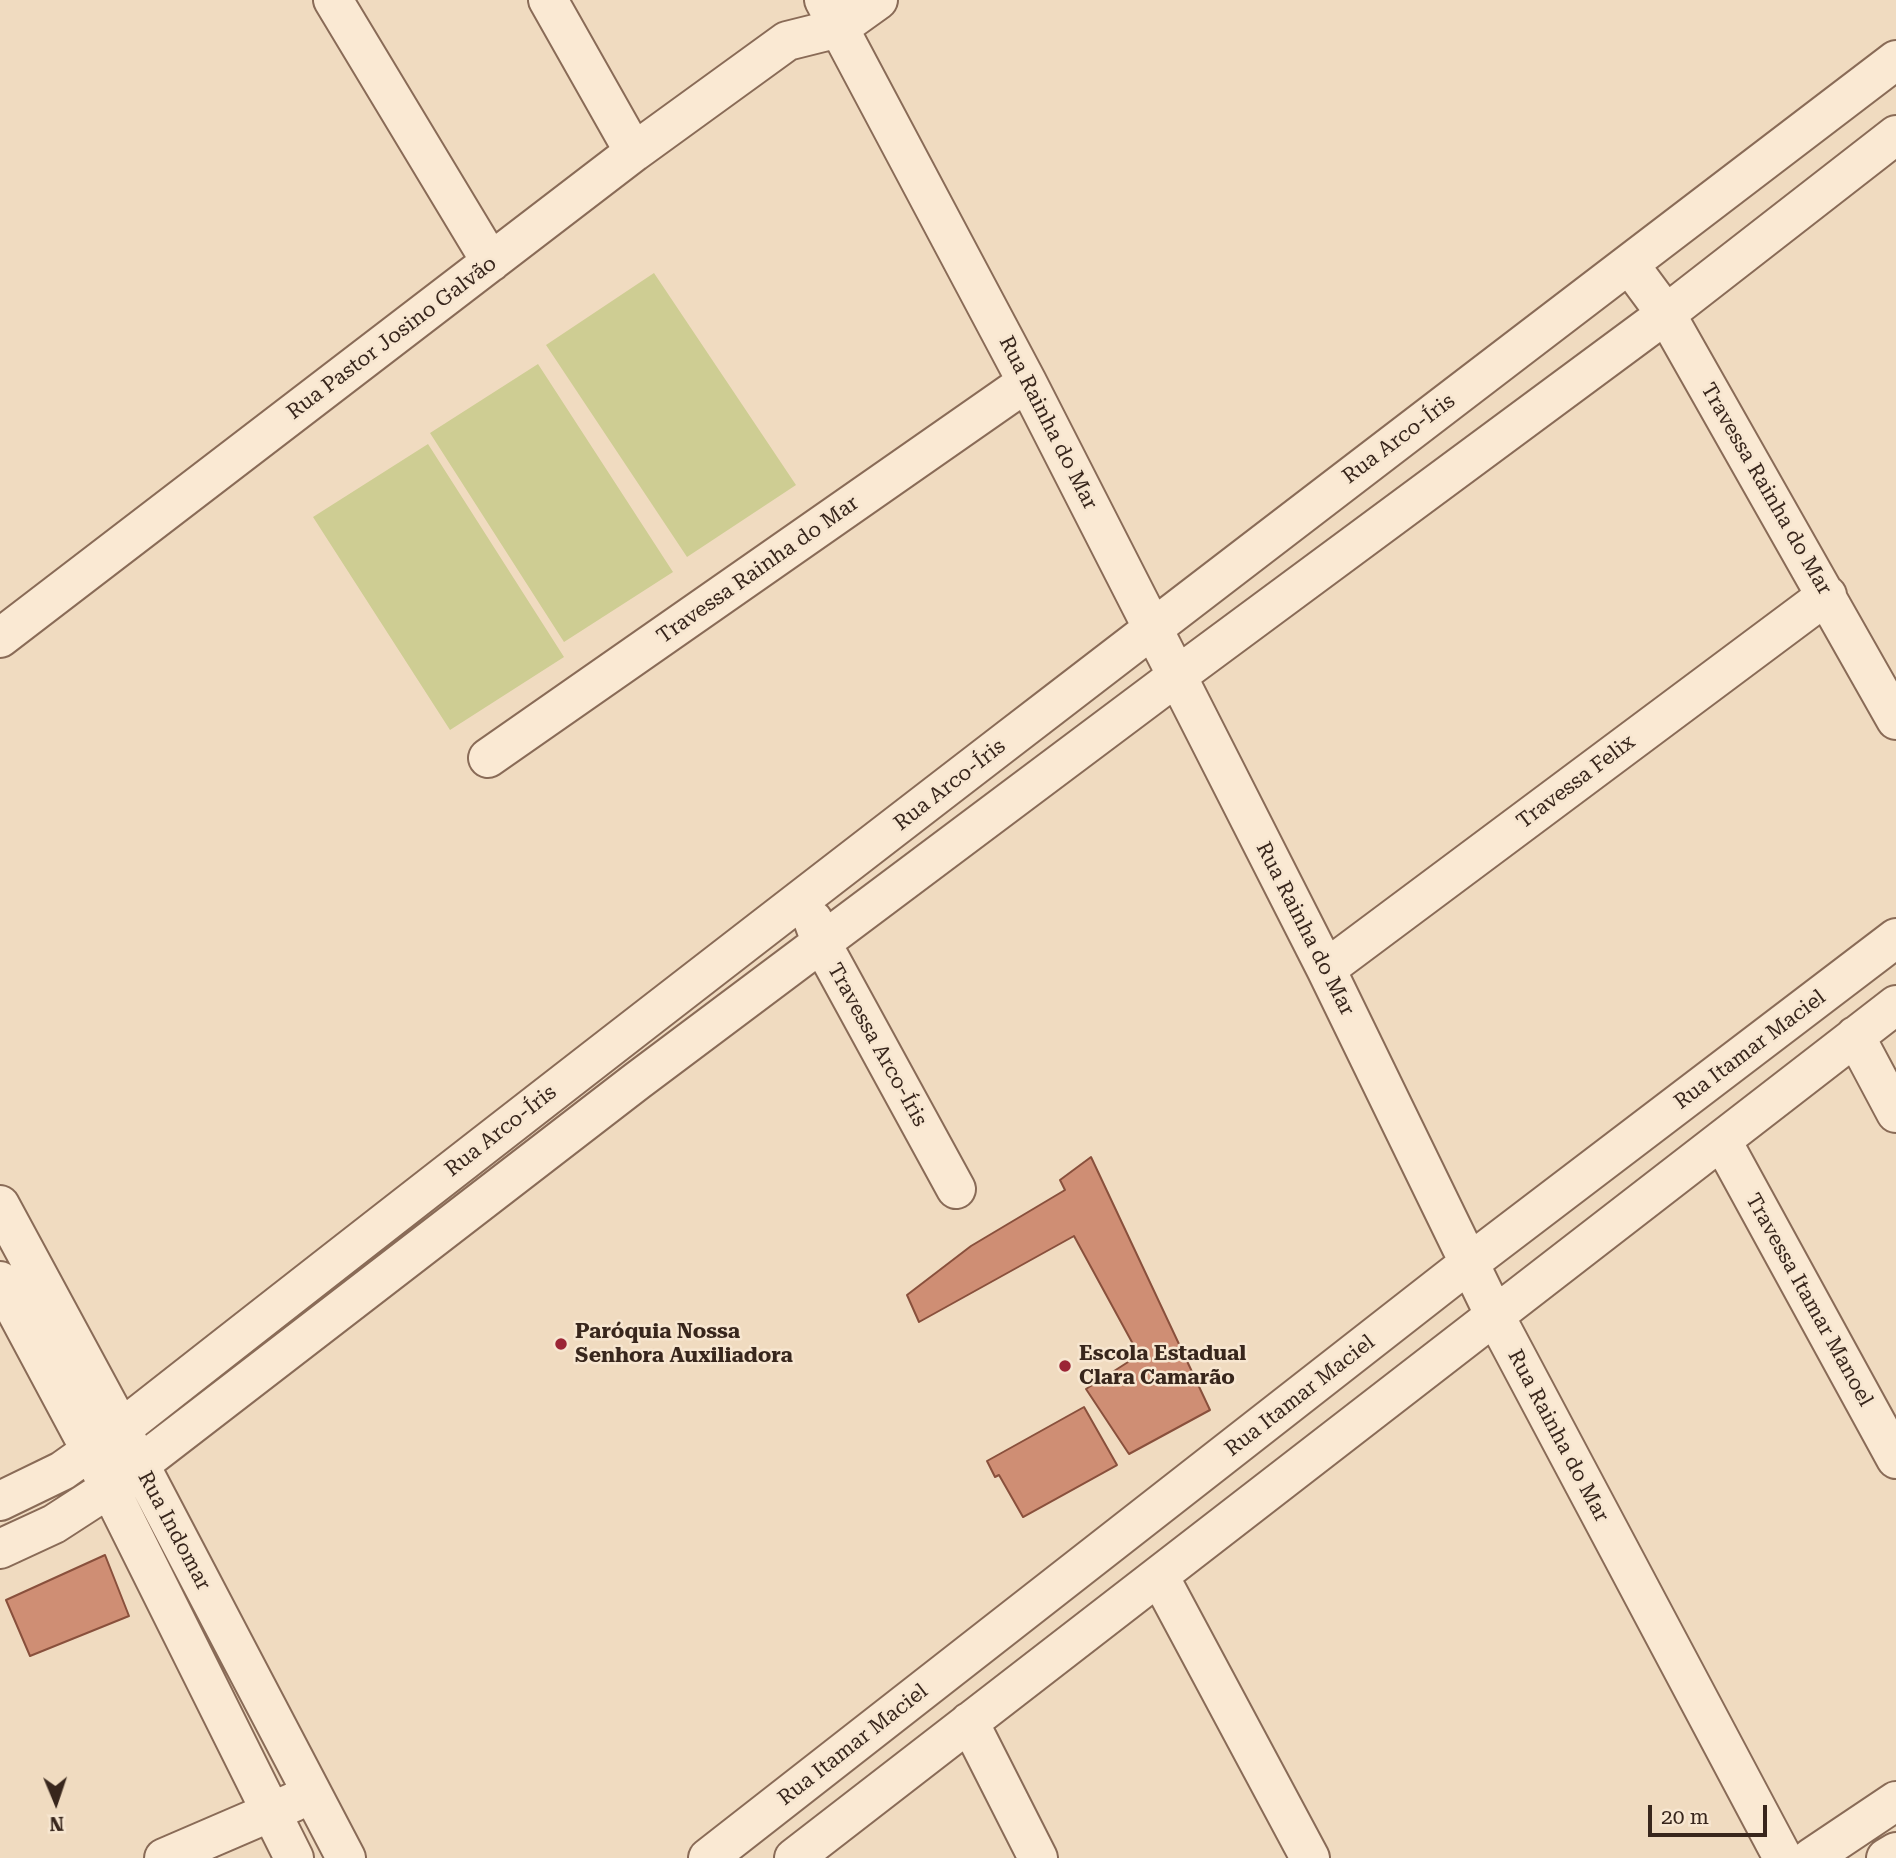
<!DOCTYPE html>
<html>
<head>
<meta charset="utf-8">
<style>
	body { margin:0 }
	#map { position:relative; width:1896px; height:1858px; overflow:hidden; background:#f0dbc0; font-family:"Roboto Serif",serif }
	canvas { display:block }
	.north { position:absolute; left:21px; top:1767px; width:70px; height:70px; -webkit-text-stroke:5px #f7e6d0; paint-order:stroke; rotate:178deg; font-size:19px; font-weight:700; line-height:28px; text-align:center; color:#38261c }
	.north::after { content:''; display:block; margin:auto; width:24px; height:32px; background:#38261c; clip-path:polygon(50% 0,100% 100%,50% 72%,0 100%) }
	.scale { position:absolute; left:1648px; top:1805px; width:119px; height:32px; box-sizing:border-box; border:4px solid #38261c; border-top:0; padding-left:9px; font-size:21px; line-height:24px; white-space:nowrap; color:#38261c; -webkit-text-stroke:5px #f7e6d0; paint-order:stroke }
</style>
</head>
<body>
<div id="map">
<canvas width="1896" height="1858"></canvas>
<div class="north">N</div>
<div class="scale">20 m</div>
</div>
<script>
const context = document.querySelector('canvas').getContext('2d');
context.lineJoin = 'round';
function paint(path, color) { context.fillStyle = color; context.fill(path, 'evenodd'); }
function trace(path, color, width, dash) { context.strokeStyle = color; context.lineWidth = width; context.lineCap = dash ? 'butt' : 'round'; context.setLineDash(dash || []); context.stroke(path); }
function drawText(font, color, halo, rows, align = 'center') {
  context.font = font + ' "Roboto Serif",serif'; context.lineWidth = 5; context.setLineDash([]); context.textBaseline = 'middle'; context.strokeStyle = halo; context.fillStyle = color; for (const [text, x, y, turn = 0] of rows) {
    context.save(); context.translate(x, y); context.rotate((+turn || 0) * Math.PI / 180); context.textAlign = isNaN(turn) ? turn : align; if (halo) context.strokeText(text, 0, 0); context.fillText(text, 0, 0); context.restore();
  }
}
paint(new Path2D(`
	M654,273L796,485L687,557L546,345Z
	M538,364L673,572L564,642L430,433Z
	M428,444L564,657L450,730L313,517Z`), '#cecd93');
const building = new Path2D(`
	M1091,1157L1210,1410L1129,1454L1086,1389L1139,1355L1074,1236L919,1322L907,1295L971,1246L1065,1190L1060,1180Z
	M1084,1407L1117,1465L1023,1517L999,1475L995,1477L987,1461Z
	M105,1555L129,1616L30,1656L6,1600Z`);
paint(building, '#cf8e74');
trace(building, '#89503c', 2);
const minor = new Path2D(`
	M333,0L491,262
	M548,0L634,152
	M824,0L1027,382L1177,676L1326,969L1495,1316L1783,1858
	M1629,264L1666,314L1896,720
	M0,638L634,152L787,41L839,28L878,0
	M488,758L1027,382
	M813,920L821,942L956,1189
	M1326,969L1827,595
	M1855,1036L1896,1113
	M1722,1141L1896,1459
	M0,1205L121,1429L346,1858
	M0,1281L91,1451L294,1858
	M0,1501L62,1471L121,1429C709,967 1302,513 1896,60
	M0,1549L54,1524L108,1489L637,1081L1177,676L1666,314L1896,135
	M1159,1576L1310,1858
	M969,1722L1038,1858
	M164,1858L294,1802
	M708,1858L1468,1264L1896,938
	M794,1858L1896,1005
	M1811,1858L1896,1801
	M1886,1858L1896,1852`);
trace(minor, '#896b57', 42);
trace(minor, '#fae9d3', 38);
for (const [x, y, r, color] of [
	[561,1344,7,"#9b2535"],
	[1065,1366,7,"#9b2535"]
]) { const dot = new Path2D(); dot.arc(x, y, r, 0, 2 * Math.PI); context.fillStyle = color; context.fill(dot); trace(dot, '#f7e6d0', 2.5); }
drawText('21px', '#38261c', '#f7e6d0', [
	["Rua Pastor Josino Galvão",392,338,-37],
	["Rua Rainha do Mar",1048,423,63],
	["Rua Arco-Íris",1399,439,-37],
	["Travessa Rainha do Mar",1766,489,60],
	["Travessa Rainha do Mar",758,570,-35],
	["Travessa Felix",1576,782,-37],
	["Rua Arco-Íris",950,785,-38],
	["Rua Rainha do Mar",1305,929,63],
	["Travessa Arco-Íris",877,1045,61],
	["Rua Itamar Maciel",1750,1050,-37],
	["Rua Arco-Íris",501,1131,-38],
	["Travessa Itamar Manoel",1809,1300,61],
	["Rua Itamar Maciel",1300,1396,-38],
	["Rua Rainha do Mar",1558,1436,62],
	["Rua Indomar",174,1531,62],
	["Rua Itamar Maciel",853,1745,-38]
]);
drawText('bold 21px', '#38261c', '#f7e6d0', [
	["Paróquia Nossa",575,1332],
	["Senhora Auxiliadora",575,1356],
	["Escola Estadual",1079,1354],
	["Clara Camarão",1079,1378]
], 'left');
</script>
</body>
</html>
